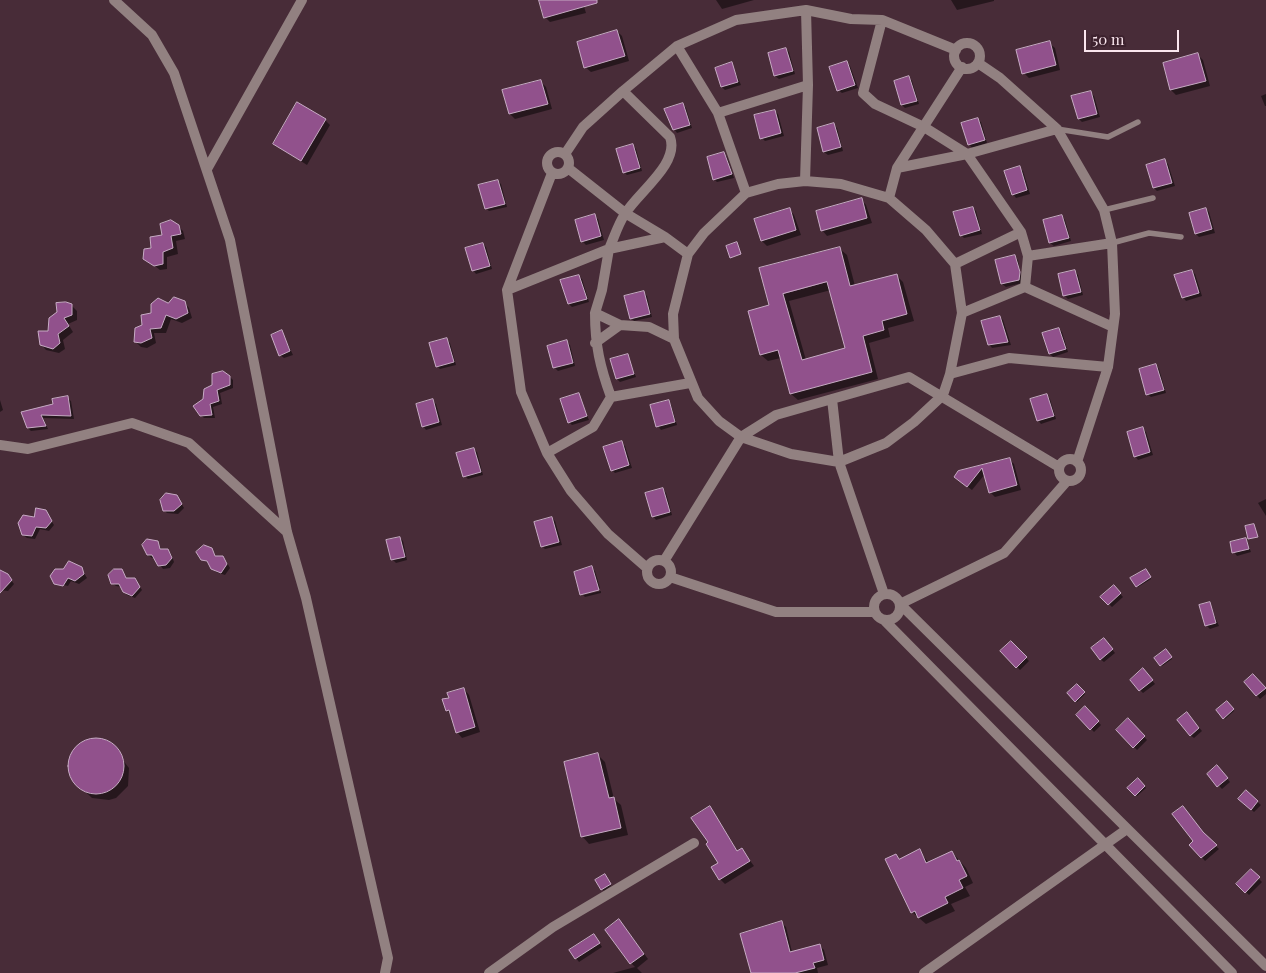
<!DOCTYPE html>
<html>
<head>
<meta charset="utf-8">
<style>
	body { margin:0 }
	#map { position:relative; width:1266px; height:973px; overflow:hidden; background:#482c38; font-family:"Playfair Display",serif }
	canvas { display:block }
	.scale { position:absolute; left:1084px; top:30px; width:95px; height:22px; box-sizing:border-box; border:2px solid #fae6ee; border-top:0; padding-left:6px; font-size:15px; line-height:18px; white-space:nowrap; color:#fae6ee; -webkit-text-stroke:4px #3d222e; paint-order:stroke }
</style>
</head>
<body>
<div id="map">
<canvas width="1266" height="973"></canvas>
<div class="scale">50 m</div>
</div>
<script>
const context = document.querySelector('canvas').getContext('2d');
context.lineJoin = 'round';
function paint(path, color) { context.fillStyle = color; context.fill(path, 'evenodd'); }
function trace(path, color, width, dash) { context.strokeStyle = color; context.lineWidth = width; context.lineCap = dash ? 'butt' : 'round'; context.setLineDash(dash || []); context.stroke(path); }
paint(new Path2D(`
	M540,0H582L586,13L550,22L545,17Z
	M716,0H754L722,9Z
	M951,0H994V1L957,10Z
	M617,31L622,36L629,61L591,72L585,67Z
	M1049,43L1055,48L1060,70L1029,78L1024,73Z
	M786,49L789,52L795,74L779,79L775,76L769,54Z
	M1198,55L1203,60L1210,86L1176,95L1171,90Z
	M847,63L850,66L858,88L842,93L838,90Z
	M732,64L741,85L725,90L722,87L716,69Z
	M909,77L912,81L919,104L905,108L902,105L895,82Z
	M541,82L546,87L552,109L515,119L510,114Z
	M1090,92L1094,96L1100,117L1082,122L1079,119Z
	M1266,94V106H1265L1261,96Z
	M682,104L686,108L692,128L677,133L674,129Z
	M774,111L778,114L784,136L765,141L762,138Z
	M977,119L981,122L987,143L972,148L969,144Z
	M325,120L330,125L307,165L274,144Z
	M834,125L837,128L843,151L828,155L824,152L818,129Z
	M632,145L636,149L642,171L627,175L624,172Z
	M724,154L727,157L734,178L717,182L714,179Z
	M1165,161L1168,164L1175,186L1157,191L1154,188Z
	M1020,168L1023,171L1030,194L1016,198L1013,194Z
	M498,181L501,184L507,207L489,211L486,208Z
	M861,199L866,205L872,223L827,236L822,230Z
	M973,208L976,211L982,234L964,238L961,235Z
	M789,209L794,215L801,235L767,246L762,241Z
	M1206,209L1209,212L1215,233L1199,237L1196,234L1190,213Z
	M594,216L598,219L604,240L586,245L582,241Z
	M1062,216L1065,220L1071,241L1054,246L1050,243L1044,221Z
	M178,226L183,231L185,239L176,241L178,254L167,257V269L160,270L145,258L163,236Z
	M483,244L486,247L492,269L476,274L473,270Z
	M840,249L847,255L855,286L896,275L903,282L914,321L888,328L890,337L869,343L878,379L798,400L791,394L781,358L768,361L761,355L750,312L771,306L761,269ZM831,290L846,349L806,360L789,301Z
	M1014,256L1018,260L1022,283L1006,287L1002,284L996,261Z
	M1075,271L1078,275L1083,295L1068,299L1065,296Z
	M1192,271L1195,274L1202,296L1186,301L1183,297Z
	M579,276L582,279L589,302L572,307L569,304Z
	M643,292L647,296L652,317L634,321L631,318Z
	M184,302L189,308L192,318L182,323L171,319L166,333H154L156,343L147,348L141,347L135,341L152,313L168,305Z
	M71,305L77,311V320L68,324L73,332L63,340L65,349L59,353L46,350L41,344Z
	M1000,317L1003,320L1011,345L992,348L989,344Z
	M1059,329L1062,332L1068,352L1053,357L1050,354L1044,334Z
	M282,332L293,355L284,358L280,355Z
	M447,340L450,343L456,365L440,369L437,366Z
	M567,342L570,345L575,366L558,371L555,368L549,346Z
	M627,355L636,377L620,382L617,379Z
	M1156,365L1159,369L1166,393L1151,397L1147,394Z
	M230,377L233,380V388L220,393L222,404L213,407L215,418H204L201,415L204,400Z
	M578,394L589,420L572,425L569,422Z
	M1047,396L1050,399L1056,419L1041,424L1038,420Z
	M67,398L71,401L74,419L43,418L48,429L31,431L28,428L23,413L54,405Z
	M0,400L3,410L0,412Z
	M433,401L436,404L442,425L426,430L423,426Z
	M668,401L671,405L677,425L661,430L658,426Z
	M1143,429L1146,432L1153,455L1138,460L1135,456Z
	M621,443L625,446L632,468L615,473L612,470Z
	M473,449L477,452L483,475L468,479L465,476Z
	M1009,459L1014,464L1021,490L995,497L990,492L985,474L972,490L960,481L959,472Z
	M663,489L666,493L672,515L656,520L653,516Z
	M177,496L184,508L178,514L167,513L164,510Z
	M1266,499V516L1258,503Z
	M45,511L54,525L49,531L40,529L35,539L27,538L23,535L35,519Z
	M552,518L555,521L562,545L545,549L542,546Z
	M400,538L403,541L407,560L396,563L392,559Z
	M1246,539L1251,552L1237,556L1234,552Z
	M157,542L162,550H167L171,554L174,562L170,568L163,569L155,558H152L148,555Z
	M211,549L217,558H223L226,561L230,568L225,575L216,572L210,563L202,559Z
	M81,568L87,578L79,584L71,581L68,586L55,583Z
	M592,568L595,571L600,588L582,595L575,572Z
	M122,571L127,580H135L142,590L135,598L127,595L122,587L116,586L112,583Z
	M0,572L7,575L14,584L8,591L0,590Z
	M1147,572L1151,579L1138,587L1137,586Z
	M1114,587L1123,597L1112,607L1102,597Z
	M601,591V593L585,597L583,595Z
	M1209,603L1219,626L1210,629L1207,626L1200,606Z
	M1011,642L1029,661L1020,670L1002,651Z
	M1107,643L1115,653L1104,662L1100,659Z
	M1166,651L1172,659L1162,666L1156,658Z
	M1146,673L1155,684L1143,693L1140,690Z
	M1253,675L1266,689V694L1260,699L1245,682Z
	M1077,686L1085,694L1077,702L1069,693Z
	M464,689L469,695L480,732L462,738L457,732L452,716L447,710L450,698Z
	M1227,702L1234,711L1225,719L1218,710Z
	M1085,708L1101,725L1094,732L1078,715Z
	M1190,717L1202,731L1194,738L1190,735Z
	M1128,720L1147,740L1137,750L1118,730Z
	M94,740L111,745L129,768L128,786L116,798L109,800L92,798L72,779L69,771L72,755L77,748Z
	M598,755L605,762L614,799L621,805L628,835L589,844L582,836Z
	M1220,770L1230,782L1222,789L1208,774Z
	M1138,779L1146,788L1137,796L1129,788Z
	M1246,792L1261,805L1254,812L1240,799Z
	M710,808L738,852L742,850L754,866L725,884L720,879L719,864L710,843Z
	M1205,836L1219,849L1205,861L1191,845Z
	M919,851L929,863L952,852L966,868L973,883L965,887L970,896L951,904L955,911L926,924L912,912L896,856L900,860Z
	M1251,871L1262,882L1249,895L1238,884Z
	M606,877L611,886L604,891L597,881Z
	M781,922L786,927L792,952L820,946L824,950L828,965L817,968L818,973H752Z
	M624,926L648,959L637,968L642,973H613L635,967L631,963Z
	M597,939L602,947L579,962L576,958Z`), '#0007');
const building = new Path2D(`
	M539,0H597V3L544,18Z
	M617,30L625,56L584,68L577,42Z
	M1050,41L1056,65L1022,74L1016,50Z
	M786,48L793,71L774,76L768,53Z
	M1198,53L1206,81L1170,90L1163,63Z
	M847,61L855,85L837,91L829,67Z
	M732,62L738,82L721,87L715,68Z
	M909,76L917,101L901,105L894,81Z
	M541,80L548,104L509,114L502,90Z
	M1091,91L1097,114L1078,119L1071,96Z
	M297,102L326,119L301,161L273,144Z
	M683,103L690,125L673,130L664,109Z
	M775,110L781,133L760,139L754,115Z
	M978,118L985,140L968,145L961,123Z
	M834,123L841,147L823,152L817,128Z
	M633,144L640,168L623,173L616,149Z
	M724,152L732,174L713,180L707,157Z
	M1165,159L1172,183L1153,188L1146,165Z
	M1020,166L1027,190L1012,195L1004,171Z
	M498,180L505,204L485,209L478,185Z
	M862,198L867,218L821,231L816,211Z
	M973,207L980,230L960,236L953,212Z
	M790,208L796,230L761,241L754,219Z
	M1206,208L1212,229L1195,234L1189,213Z
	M595,214L601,236L581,242L575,220Z
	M1062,215L1069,238L1049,243L1043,220Z
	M171,220L179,225L181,234L171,236L173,248L163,252V264L154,266L143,259L144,249L151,248L150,237L162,235L160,224Z
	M737,242L741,254L730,258L726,246Z
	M483,243L490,266L472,271L465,248Z
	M840,247L850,286L897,274L907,314L882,321L884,330L863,336L872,372L790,394L778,350L760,355L748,311L769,305L759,268ZM827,282L845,348L802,360L783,294Z
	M1015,255L1020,272L1019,280L1001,284L995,260Z
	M1075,270L1081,292L1063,296L1058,274Z
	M1192,270L1199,293L1182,298L1174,275Z
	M579,275L587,299L568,304L560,280Z
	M644,291L650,314L630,319L624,296Z
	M174,297L185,301L188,313L176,319L166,315L161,328L150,329L152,338L141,343L134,342L135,328L142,325L141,315L151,313V304L158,298L168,303Z
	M66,302L72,304V315L64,318L69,326L58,334L60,343L53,349L40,345L38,331H48L49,318L57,312L56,303Z
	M1000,316L1008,342L988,345L981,321Z
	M1059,328L1066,349L1049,354L1042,333Z
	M282,330L290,351L279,356L271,335Z
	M447,338L454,362L436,367L429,343Z
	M567,340L573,363L553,368L547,346Z
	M628,354L634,374L616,379L610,359Z
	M1156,364L1164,390L1146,395L1139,369Z
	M223,371L230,376V385L217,390L219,401L210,404L212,415L200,416L193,406L203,399L204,389L212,385V374Z
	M579,393L587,416L568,423L560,399Z
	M1047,394L1054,416L1037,421L1030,399Z
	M68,396L71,416L41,415L46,426L27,428L21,412L53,404L52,399Z
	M433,399L439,422L422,427L416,404Z
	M669,400L675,422L656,427L650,405Z
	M1143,427L1150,452L1134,457L1127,432Z
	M622,441L629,465L611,471L603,447Z
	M474,448L481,472L463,477L456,453Z
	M1010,458L1017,485L989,493L982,468L967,487L954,477L958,471Z
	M663,488L670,512L652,517L645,493Z
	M166,493L177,495L182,504L174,511H163L160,500Z
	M36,508L46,510L52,521L46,528L36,527L32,536L22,535L18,523L23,515L34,517Z
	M552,517L559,542L541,547L534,522Z
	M1254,524L1258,537L1248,539L1245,526Z
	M400,537L405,557L391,560L386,540Z
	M1246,538L1249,549L1232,553L1230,542Z
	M147,539L158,541L160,549H168L172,558L166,565L158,566L152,555H147L142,545Z
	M204,545L212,548L215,556H223L227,564L221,573L211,569L207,561L201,560L196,552Z
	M69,561L82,567L84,574L75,581L68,578L63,586L54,584L50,576L55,569H63Z
	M592,566L599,590L580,595L574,572Z
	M114,569H122L126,578H135L140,587L132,596L123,592L119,584H111L108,575Z
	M1146,569L1151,577L1136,587L1130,578Z
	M0,570L8,574L12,580L0,593Z
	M1114,585L1121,593L1108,605L1100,597Z
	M1210,602L1216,623L1205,626L1199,605Z
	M1104,638L1113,649L1100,660L1091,648Z
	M1011,641L1027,657L1016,668L1000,651Z
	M1166,649L1172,657L1160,666L1154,658Z
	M1143,668L1153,680L1139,691L1130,680Z
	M1253,674L1266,688L1256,696L1244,682Z
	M1077,684L1085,692L1075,702L1067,693Z
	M464,688L475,727L456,733L449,710L446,711L442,699L449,698L447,693Z
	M1227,701L1234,709L1223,719L1216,710Z
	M1085,706L1099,721L1090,730L1076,715Z
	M1187,712L1199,728L1190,736L1177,720Z
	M1128,718L1145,736L1133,748L1116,730Z
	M68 766a28 28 0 1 1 56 0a28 28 0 1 1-56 0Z
	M598,753L609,798L614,797L621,828L581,837L564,762Z
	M1217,765L1228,778L1217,787L1207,774Z
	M1138,778L1145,786L1135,796L1127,788Z
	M1246,790L1258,801L1251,810L1238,799Z
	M710,806L737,851L742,848L750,861L719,880L711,867L718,863L706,844L708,842L691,818Z
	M1183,806L1203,832L1217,845L1201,858L1189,845L1193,841L1172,814Z
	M920,849L926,863L952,851L957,861L959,860L967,876L959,880L963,888L945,897L948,903L918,918L915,911L911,913L885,859L896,854L899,859Z
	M1251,869L1260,877L1245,893L1236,884Z
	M605,874L611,884L601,890L595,880Z
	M619,919L644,954L630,964L605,930Z
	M782,921L790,952L820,944L824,960L813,963L815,968L795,973H751L740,934Z
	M594,934L600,943L575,959L569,950Z`);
paint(building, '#91518c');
trace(building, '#c7abc4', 1);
trace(new Path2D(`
	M1057,129L1108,137L1138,122
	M1104,210L1153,198
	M1112,243L1149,233L1181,237`), '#928181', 5.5);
trace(new Path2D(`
	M114,0L152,35L174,73L230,240L287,532L306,598L388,958L385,973
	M882,20L863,93L875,104L924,127L967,154L1021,232L1028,256L1025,287
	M954 56a13 13 0 1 1 26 0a13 13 0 1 1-26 0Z
	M677,46L718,113L808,85
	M978,63L1000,78L1057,129L1104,210L1112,243L1115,314L1108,367L1077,462
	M623,91L670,137C680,164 637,193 625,214C618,224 614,238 609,249L665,237
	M718,113L746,193
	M547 163a11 11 0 1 1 22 0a11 11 0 1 1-22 0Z
	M565,154L583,127L623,91L677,46L736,20L806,10L851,19L882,20L956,50
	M568,168L625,213L665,237L688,254
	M897,168L967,154L1057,129
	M207,169L302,0
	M552,173L507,290L521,392L547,453L571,491L608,534L647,568
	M805,181L841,184L889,198L926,230L955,264L962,313L950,374L943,395L914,422L886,443L839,462L791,454L741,437L719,421L698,398L674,339L673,314L688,254L704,233L746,193L778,184Z
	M805,181L808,85L806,10
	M889,198L897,168L962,67
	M609,249L602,290L595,313L620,325L649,327L674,339
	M1028,256L1112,243
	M955,264L1021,232
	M507,290L609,249
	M595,313C595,345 600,367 611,397L690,383
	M962,313L1025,287L1113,327
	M595,343L620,325
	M950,374L1009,358L1108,367
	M832,399L839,462L884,594
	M0,445L28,449L132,423L189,443L287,532
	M547,453L593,427L611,397
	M1059 470a11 11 0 1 1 22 0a11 11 0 1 1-22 0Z
	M1067,481L1004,553L900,604L1266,966
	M647 572a12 12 0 1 1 24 0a12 12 0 1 1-24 0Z
	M664,561L741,437L776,415L909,377L1059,467
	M670,577L776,612H874
	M874 607a13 13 0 1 1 26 0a13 13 0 1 1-26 0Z
	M884,620L1232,973
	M489,973L553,927L694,843
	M924,973L1127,829`), '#928181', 10);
</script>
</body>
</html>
